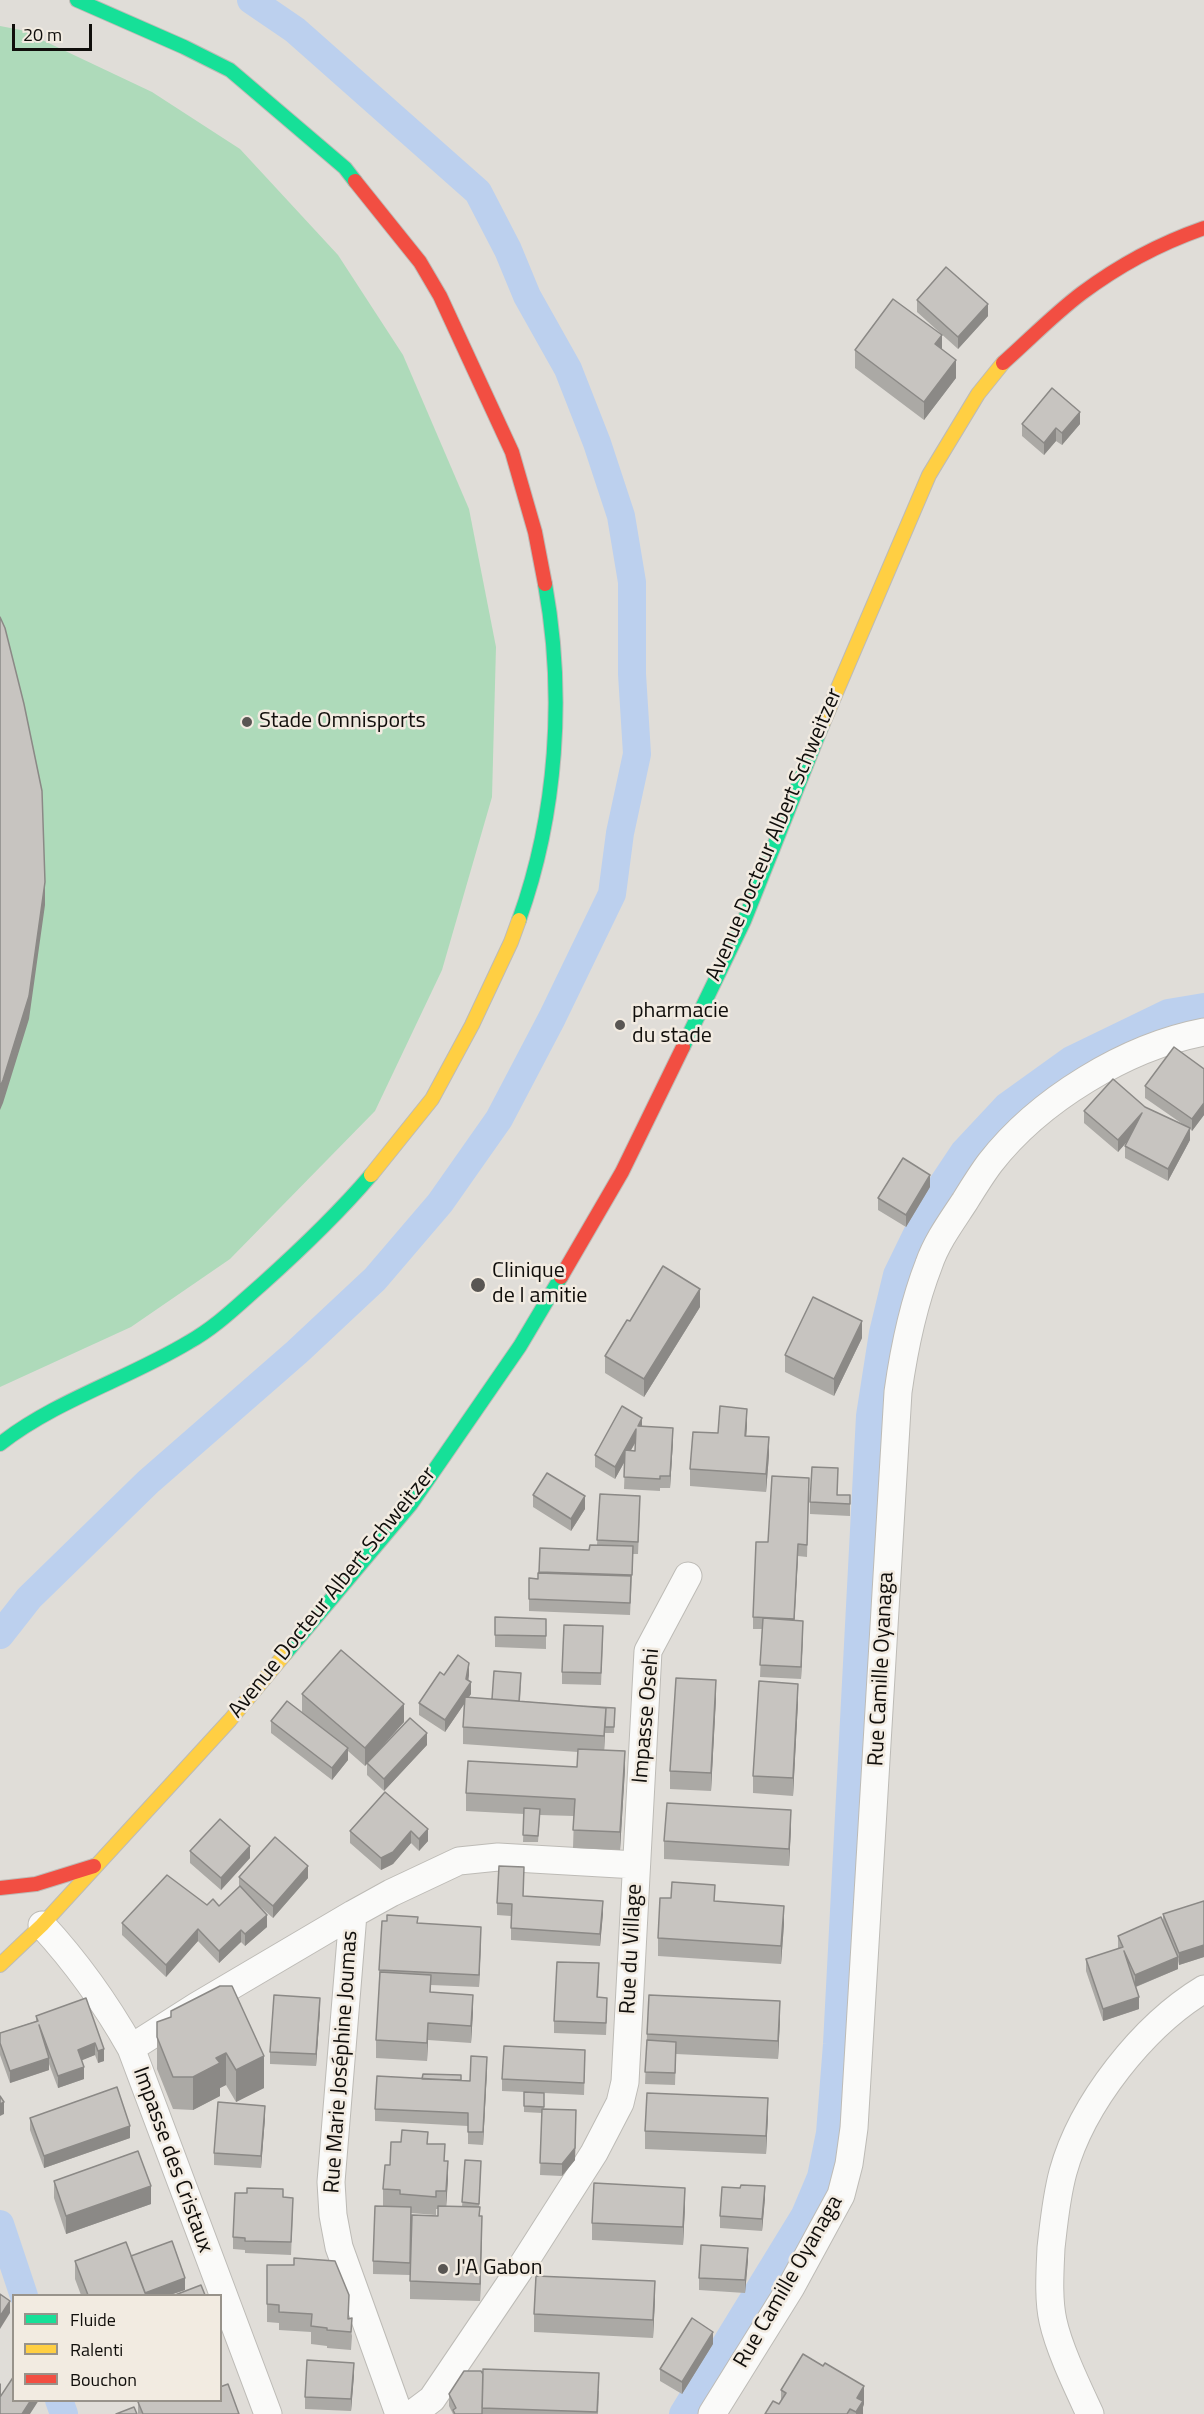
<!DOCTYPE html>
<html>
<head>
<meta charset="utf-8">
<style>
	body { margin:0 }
	#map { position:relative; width:1204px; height:2414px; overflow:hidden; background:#e0ddd8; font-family:"Titillium Web",sans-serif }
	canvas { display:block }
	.legend { position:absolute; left:12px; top:2294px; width:210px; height:108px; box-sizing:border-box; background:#f2ebe1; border:2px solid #98938b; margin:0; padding:8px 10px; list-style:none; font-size:18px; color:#100e0b }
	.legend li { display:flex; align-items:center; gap:12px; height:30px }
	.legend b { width:30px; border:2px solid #98938b }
	.scale { position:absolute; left:12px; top:24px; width:80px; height:27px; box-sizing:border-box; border:3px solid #100e0b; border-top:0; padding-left:8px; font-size:18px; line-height:21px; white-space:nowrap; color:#100e0b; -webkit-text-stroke:4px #f2ebe1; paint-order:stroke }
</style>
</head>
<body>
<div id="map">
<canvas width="1204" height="2414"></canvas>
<ul class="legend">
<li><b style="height:8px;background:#16e098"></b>Fluide</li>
<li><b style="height:8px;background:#ffcf43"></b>Ralenti</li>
<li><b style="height:8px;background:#f24e42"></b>Bouchon</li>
</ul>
<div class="scale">20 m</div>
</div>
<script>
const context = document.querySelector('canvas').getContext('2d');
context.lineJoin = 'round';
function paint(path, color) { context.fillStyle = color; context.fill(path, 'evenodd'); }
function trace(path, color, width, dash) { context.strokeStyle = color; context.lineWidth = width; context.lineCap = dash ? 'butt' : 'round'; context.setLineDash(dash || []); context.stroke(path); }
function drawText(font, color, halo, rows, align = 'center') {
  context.font = font + ' "Titillium Web",sans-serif'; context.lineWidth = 5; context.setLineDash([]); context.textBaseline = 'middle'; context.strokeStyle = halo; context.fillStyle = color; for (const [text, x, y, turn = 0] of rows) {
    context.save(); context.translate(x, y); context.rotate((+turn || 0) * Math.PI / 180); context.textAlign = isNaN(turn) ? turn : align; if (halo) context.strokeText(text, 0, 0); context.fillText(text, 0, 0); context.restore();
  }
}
paint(new Path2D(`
	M0,26L21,30L152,92L240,149L338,255L403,355L469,509L496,647L492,797L442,970L375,1111L230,1259L131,1327L0,1387Z`), '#aedaba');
trace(new Path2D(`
	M0,1635L29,1598L148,1482L297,1352L375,1279L440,1203L499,1119L552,1018L612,894L620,833L637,754L632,674V582L621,516L597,443L568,369L527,296L508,250L478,192L295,30L251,0
	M0,2224L24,2296
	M59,2400L64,2414
	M683,2414L805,2215L821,2177L830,2133L837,2044L870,1416L883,1333L897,1275L938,1191L964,1152L1007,1106L1071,1060L1168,1013L1204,1007`), '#bcd0ee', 28);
const street = new Path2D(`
	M353,1914L331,2182L333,2215L339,2247L399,2414
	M42,1925C78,1964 105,2002 131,2048L268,2414
	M131,2048L197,2006L353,1914L391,1893L459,1861L498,1857L636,1865
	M412,2414L432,2399L522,2266L594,2153L620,2103L625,2082L648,1651L688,1576
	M712,2414L791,2287L841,2195L849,2164L854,2128L898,1392C904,1349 913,1305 929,1264C937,1241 952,1221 965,1201C973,1188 981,1175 990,1163C1039,1100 1126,1047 1204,1032
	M1090,2414C1078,2388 1059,2349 1053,2321C1048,2299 1050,2271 1051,2248C1054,2222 1056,2198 1063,2172C1082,2103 1143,2026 1204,1989`);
const fast = new Path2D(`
	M77,0L184,47L230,70L345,168L355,181
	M519,920C557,814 565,694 545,584
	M683,1047L744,921L823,723
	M0,1444C56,1400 128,1379 189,1342C216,1327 238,1305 261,1285C300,1250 337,1215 371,1175
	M285,1654L411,1504L520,1346L561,1277`);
const slow = new Path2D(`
	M823,723L929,475L978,394L1003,363
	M371,1175L432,1099L472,1025L511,942L519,920
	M0,1965L42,1925L230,1720L285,1654`);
const jam = new Path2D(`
	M355,181L420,262L440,296L512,452L535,532L545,584
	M1003,363C1029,340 1054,314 1082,293C1118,266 1161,243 1204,228
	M561,1277L622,1172L683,1047
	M0,1888L36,1884L94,1866`);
trace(street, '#bdbbb6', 29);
trace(fast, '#bdbbb6', 16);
trace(slow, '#bdbbb6', 16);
trace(jam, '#bdbbb6', 16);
trace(street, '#fafaf9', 27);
trace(fast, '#16e098', 14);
trace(slow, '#ffcf43', 14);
trace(jam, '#f24e42', 14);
paint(new Path2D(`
	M917,300L988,316L958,349L917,312Z
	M942,349L956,378L924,420L855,368V350Z
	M1022,424H1080L1062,445L1056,441L1044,455L1022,436Z
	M1204,1069V1115L1192,1131L1190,1129V1140L1168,1181L1125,1158V1146L1127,1141L1118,1152L1084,1123V1111L1145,1107L1184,1125L1145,1098V1086Z
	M930,1187L906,1227L878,1210V1198Z
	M700,1307L644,1397L605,1373V1356L630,1321Z
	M862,1338L834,1396L785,1372V1355Z
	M642,1426L673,1441L670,1488H660V1491L624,1489L625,1461L615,1479L595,1467V1455ZM636,1442L635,1451L631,1450Z
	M747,1426L746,1436L769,1455L766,1492L690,1486V1469L718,1433Z
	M809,1478L807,1557L798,1556L794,1620L803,1633L801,1679L760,1677L762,1629H753V1617L768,1542Z
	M600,1494L640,1508L638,1554H633L630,1615L529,1611V1578L538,1579L539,1573L540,1548L589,1550L597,1545Z
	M533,1495L585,1509L571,1531L533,1507Z
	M837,1495H850V1516L810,1514V1502Z
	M495,1617L546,1619V1649L495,1647Z
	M603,1638L601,1685L562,1684V1672Z
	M444,1675H469L468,1681L471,1694L468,1698L492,1699L521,1685L520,1701L615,1708L614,1733H605L604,1750L625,1769L620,1850L573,1848L574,1816L540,1815L538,1842H523L524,1814L466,1811V1793L577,1767L578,1752L463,1744V1727L464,1704L445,1732L419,1715V1703Z
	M302,1694L404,1722L377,1752L427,1745L384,1791L367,1775V1764L365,1766L348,1751V1760L332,1780L271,1733V1721L318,1725L302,1712Z
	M716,1698L711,1791L670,1789V1771Z
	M798,1702L793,1796L753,1793V1776Z
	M385,1792L428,1841L419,1851L411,1843L393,1864L381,1870L350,1843V1831Z
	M791,1828L789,1866L664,1859V1841Z
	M190,1851L250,1858L221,1890L190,1863Z
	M239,1877L308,1878L273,1918L257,1904L267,1927L245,1946L241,1942L219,1963L198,1941L166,1977L122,1935V1923L207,1905L219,1906L239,1888Z
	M524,1880L523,1896L603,1913L600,1946L511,1940V1916L497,1915V1903Z
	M715,1901L784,1924L781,1964L658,1956V1938Z
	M1204,1901V1957L1179,1965L1178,1961V1969L1136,1987L1139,2009L1103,2021L1086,1971V1959L1118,1949V1936L1163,1924V1914Z
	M418,1923L481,1939L479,1987L431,1985V1992L473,2012L471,2043L428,2040L427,2061L376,2058V2040L380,1982L379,1970Z
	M599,1975L598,1997L607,2010L606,2035L554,2033V2021Z
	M220,1986L264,2088L236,2102L226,2085L220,2088V2096L193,2110L173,2109L157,2069V2037L171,2017Z
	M86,1998L104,2061L98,2063L95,2055L81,2060L84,2079L58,2088L49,2064V2070L10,2083L0,2055V2033L36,2021V2016Z
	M320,2010L316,2066L270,2064V2052Z
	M780,2019L778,2059L676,2054L675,2085L645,2084L647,2034Z
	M585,2062L584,2095L544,2093V2109L576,2122L575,2160L562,2176L540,2175L542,2113L524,2112V2092L502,2091V2079Z
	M487,2069L483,2145L468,2144V2126L375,2121V2109L461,2080L470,2081Z
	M768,2115L766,2154L645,2149V2131Z
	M30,2118L130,2138L44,2168L30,2130Z
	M265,2118L261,2168L214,2165V2153Z
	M428,2144L445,2161L448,2179L446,2206L462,2207L465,2160L481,2167L479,2207L482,2234L480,2301L410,2299V2275L373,2274V2261L383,2206V2189L390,2165ZM436,2209H438V2216L411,2236V2213L436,2215Z
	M54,2181L151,2204L66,2234L54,2198Z
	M283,2197L293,2210L291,2255L245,2253V2250L233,2249V2237Z
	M765,2198L762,2231L720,2228V2216Z
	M685,2206L683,2245L592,2240V2223Z
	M131,2256L185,2290L170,2295H81L75,2279V2261Z
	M748,2260L745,2293L699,2290V2278Z
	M267,2265L349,2319L352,2336L351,2350L327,2348V2346L311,2344V2332L279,2330V2323L267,2322Z
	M655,2299L653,2338L534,2332V2314Z
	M713,2344L682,2394L660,2381V2369Z
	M483,2374L599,2391L598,2414H453L449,2406V2394Z
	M354,2375L351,2411L305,2409V2397Z
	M781,2390L864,2404L863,2407V2414H765L779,2404L781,2402Z
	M138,2402L239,2414H138Z`), '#aba9a5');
paint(new Path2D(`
	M988,304V316L958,349V337Z
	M942,335V353L935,344Z
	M956,360V378L924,420V402Z
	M1080,412V424L1062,445V433Z
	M1056,428V441L1044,455V443Z
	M45,882V905L29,1019L3,1103L0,1110V1087Z
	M1204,1103V1115L1192,1131V1119Z
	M1142,1113V1125L1118,1152V1140Z
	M1190,1128V1140L1168,1181V1169Z
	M930,1175V1187L906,1227V1215Z
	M700,1289V1307L644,1397V1379Z
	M862,1321V1338L834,1396V1379Z
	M747,1409V1426L745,1453V1436Z
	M642,1418V1430L638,1426Z
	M673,1428V1441L670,1488V1476Z
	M636,1429V1441L615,1479V1467Z
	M769,1437V1455L766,1492V1474Z
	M585,1496V1509L571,1531V1519Z
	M798,1544V1556L794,1631V1619Z
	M803,1621V1633L801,1679V1667Z
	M469,1663V1675L467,1688L471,1682V1694L445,1732V1720L466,1679Z
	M716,1680V1698L711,1791V1773Z
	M798,1684V1702L793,1796V1778Z
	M404,1704V1722L365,1766V1748Z
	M606,1708L605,1727L604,1754V1736Z
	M427,1733V1745L384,1791V1779Z
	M348,1748V1760L332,1780V1768Z
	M625,1751V1769L620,1850V1832Z
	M791,1810V1828L789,1866V1849Z
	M428,1829V1841L419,1851V1839Z
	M411,1831V1843L393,1864L381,1870V1858Z
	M250,1846V1858L221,1890V1878Z
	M308,1866V1878L273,1918V1906Z
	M603,1901V1913L600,1946V1934Z
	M784,1906V1924L781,1964V1946Z
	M267,1915V1927L245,1946V1934Z
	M481,1927V1939L479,1987V1975Z
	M198,1929V1941L166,1977V1965Z
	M241,1930V1942L219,1963V1951Z
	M1204,1945V1957L1179,1965V1953Z
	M1178,1957V1969L1135,1987V1975Z
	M473,1995V2012L471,2043V2026Z
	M1139,1997V2009L1103,2021V2009Z
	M320,1998V2010L316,2066V2054Z
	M780,2001V2019L778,2059V2041Z
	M428,2023V2040L427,2061V2043Z
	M95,2043V2055L78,2062V2050Z
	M104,2049V2061L98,2063V2051Z
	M226,2053V2085L220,2088V2096L193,2110V2077L216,2058Z
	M264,2056V2088L236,2102V2070Z
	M487,2057V2069L483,2145V2132Z
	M49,2058V2070L10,2083V2071Z
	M84,2067V2079L58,2088V2076Z
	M768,2098V2115L766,2154V2136Z
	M4,2102V2114L0,2116V2104Z
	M265,2106V2118L261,2168V2156Z
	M576,2110L575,2160L562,2176V2164Z
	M130,2126V2138L44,2168V2156Z
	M448,2161V2179L446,2209V2191Z
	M151,2186V2204L66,2234V2216Z
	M765,2186V2198L762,2231V2219Z
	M685,2188V2206L683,2245V2227Z
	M482,2216V2234L480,2301V2284Z
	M748,2248V2260L745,2293V2280Z
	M185,2278V2290L170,2295H143V2293Z
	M655,2281V2299L653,2338V2320Z
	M10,2301V2313L0,2329V2316Z
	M713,2332V2344L682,2394V2382Z
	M354,2363V2375L351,2411V2399Z
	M1,2383V2400L0,2402V2384Z
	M864,2386V2404L863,2407V2414H856L857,2398Z
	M31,2400H39L30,2414H22Z`), '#8b8986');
const building = new Path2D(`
	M946,267L988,304L958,337L917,300Z
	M893,299L942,335L935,344L956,360L924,402L855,350Z
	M1052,388L1080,412L1062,433L1056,428L1044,443L1022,424Z
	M0,617L5,628L24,704L42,791L45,882L29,996L3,1080L0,1087Z
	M1174,1047L1204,1069V1103L1192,1119L1145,1086Z
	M1113,1079L1145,1107L1190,1128L1168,1169L1125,1146L1142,1113L1118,1140L1084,1111Z
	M903,1158L930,1175L906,1215L878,1198Z
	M663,1266L700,1289L644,1379L605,1356L627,1320L630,1321Z
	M813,1297L862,1321L834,1379L785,1355Z
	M622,1406L642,1418L638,1426L673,1428L670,1476H660V1479L624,1477L625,1450L635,1451L636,1429L615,1467L595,1455Z
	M720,1406L747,1409L745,1436L769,1437L766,1474L690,1469L693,1432L718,1433Z
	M812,1467L838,1468L837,1495H850V1504L810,1502Z
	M547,1473L585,1496L571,1519L533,1495Z
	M772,1476L809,1478L807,1545L798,1544L794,1619L753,1617L756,1542H768Z
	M600,1494L640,1496L638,1542L597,1540Z
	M590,1545L633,1546L632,1575L539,1572L540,1548L589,1550Z
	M538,1573L631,1576L630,1603L529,1599V1578L538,1579Z
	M495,1617L546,1619V1636L495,1635Z
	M763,1618L803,1621L801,1667L760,1665Z
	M564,1625L603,1626L601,1673L562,1672Z
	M341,1650L404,1704L365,1748L302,1694Z
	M458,1655L469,1663L466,1679L471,1682L445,1720L419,1703L440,1672L444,1675Z
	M494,1671L521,1673L519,1701L492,1699Z
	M676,1678L716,1680L711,1773L670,1771Z
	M759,1681L798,1684L793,1778L753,1776Z
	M465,1697L606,1708L604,1736L463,1727Z
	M287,1701L348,1748L332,1768L271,1721Z
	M580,1706L615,1708L614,1727H605L606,1708Z
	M410,1718L427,1733L384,1779L367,1763Z
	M578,1749L625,1751L620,1832L573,1830L575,1799L466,1793L468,1761L577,1767Z
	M385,1792L428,1829L419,1839L411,1831L393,1852L381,1858L350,1831Z
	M667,1803L791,1810L789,1849L664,1841Z
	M524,1808L540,1809L538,1836L523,1835Z
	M220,1819L250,1846L221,1878L190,1851Z
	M275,1837L308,1866L273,1906L239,1877Z
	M499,1866L524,1867L523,1896L603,1901L600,1934L511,1928L512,1904L497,1903Z
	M167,1875L207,1905L213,1899L219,1906L240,1886L267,1915L245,1934L241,1930L219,1951L198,1929L166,1965L122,1923Z
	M672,1882L715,1885L714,1901L784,1906L781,1946L658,1938L660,1898H671Z
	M1204,1901V1945L1179,1953L1163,1914Z
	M387,1915L418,1917L417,1923L481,1927L479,1975L379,1970L382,1921H387Z
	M1161,1917L1178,1957L1135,1975L1124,1951L1139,1997L1103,2009L1086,1959L1123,1947L1118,1936Z
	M557,1962L599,1963L597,1997L607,1998L606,2023L554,2021Z
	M380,1972L431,1975L430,1992L473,1995L471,2026L428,2023L427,2043L376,2040Z
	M220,1986H232L264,2056L236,2070L226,2053L216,2058L220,2063L193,2077H173L157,2037V2022L171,2017V2011Z
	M274,1995L320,1998L316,2054L270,2052Z
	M649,1995L780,2001L778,2041L647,2034Z
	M86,1998L104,2049L98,2051L95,2043L78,2050L84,2067L58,2076L39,2025L49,2058L10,2071L0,2043V2033L38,2021L36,2016Z
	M647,2040L676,2042L675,2073L645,2072Z
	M504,2046L585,2050L584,2083L502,2079Z
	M471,2056L487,2057L483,2132H468V2113L375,2109L377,2076L470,2081Z
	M423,2074L461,2075V2080L422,2079Z
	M117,2087L130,2126L44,2156L30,2118Z
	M524,2092L544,2093V2107L524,2106Z
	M647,2093L768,2098L766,2136L645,2131Z
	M0,2096L4,2102L0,2104Z
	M218,2102L265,2106L261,2156L214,2153Z
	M542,2109L576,2110L575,2148L562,2164L540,2163Z
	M402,2130L428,2132L427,2144H445L444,2161H448L446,2191H436V2197L400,2194V2190L383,2189L385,2165H390L391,2142H401Z
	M138,2151L151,2186L66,2216L54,2181Z
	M465,2160L481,2161L479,2204L462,2202Z
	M594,2183L685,2188L683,2227L592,2223Z
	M741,2185L765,2186L762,2219L720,2216L722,2187L740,2188Z
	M247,2188L283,2189V2197L293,2198L291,2242L245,2241V2238L233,2237L235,2193H247Z
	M375,2206L411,2207L410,2263L373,2261Z
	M438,2206L480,2207L479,2216H482L480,2284L410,2281L412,2215L438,2216Z
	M172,2241L185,2278L145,2293L131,2256Z
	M126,2242L146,2295H88L75,2261Z
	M701,2245L748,2248L745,2280L699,2278Z
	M294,2258L335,2261L349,2295L348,2319L352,2318L351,2332L327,2330V2328L311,2326L312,2314L279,2312V2305L267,2304V2265H294Z
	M536,2276L655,2281L653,2320L534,2314Z
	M201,2285L205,2295H175Z
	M0,2294L10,2301L0,2316Z
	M692,2318L713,2332L682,2382L660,2369Z
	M803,2354L823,2366L825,2363L864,2386L857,2398L863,2401L856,2412L850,2409L847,2414H765L773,2401L779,2404L786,2393L781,2390Z
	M307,2360L354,2363L351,2399L305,2397Z
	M483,2369L599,2373L597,2412L482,2408Z
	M464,2371H481L483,2374L482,2414H455L453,2410L456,2408L449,2394Z
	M14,2376V2400H31L22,2414H0V2397Z
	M228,2384L239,2414H143L138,2402L142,2400H220V2387Z
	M134,2407L137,2414H116Z`);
paint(building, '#c7c4c0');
trace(building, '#8b8986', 1.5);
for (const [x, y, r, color] of [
	[247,722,6,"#595653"],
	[620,1025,6,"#595653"],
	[478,1285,8,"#595653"],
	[443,2269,6,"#595653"]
]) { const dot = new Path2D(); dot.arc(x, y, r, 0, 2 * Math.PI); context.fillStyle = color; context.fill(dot); trace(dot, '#f2ebe1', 2); }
drawText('22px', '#100e0b', '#f2ebe1', [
	["Stade Omnisports",259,722],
	["pharmacie",632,1012],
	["du stade",632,1037],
	["Clinique",492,1272],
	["de l amitie",492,1297],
	["J'A Gabon",455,2269]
], 'left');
drawText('22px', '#100e0b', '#f2ebe1', [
	["Avenue Docteur Albert Schweitzer",775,835,-67],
	["Avenue Docteur Albert Schweitzer",333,1593,-51],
	["Rue Camille Oyanaga",882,1669,-87],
	["Impasse Osehi",647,1716,-85],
	["Rue du Village",632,1949,-87],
	["Rue Marie Joséphine Joumas",342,2062,-86],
	["Impasse des Cristaux",172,2160,70],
	["Rue Camille Oyanaga",789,2282,-60]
]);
</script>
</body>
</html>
